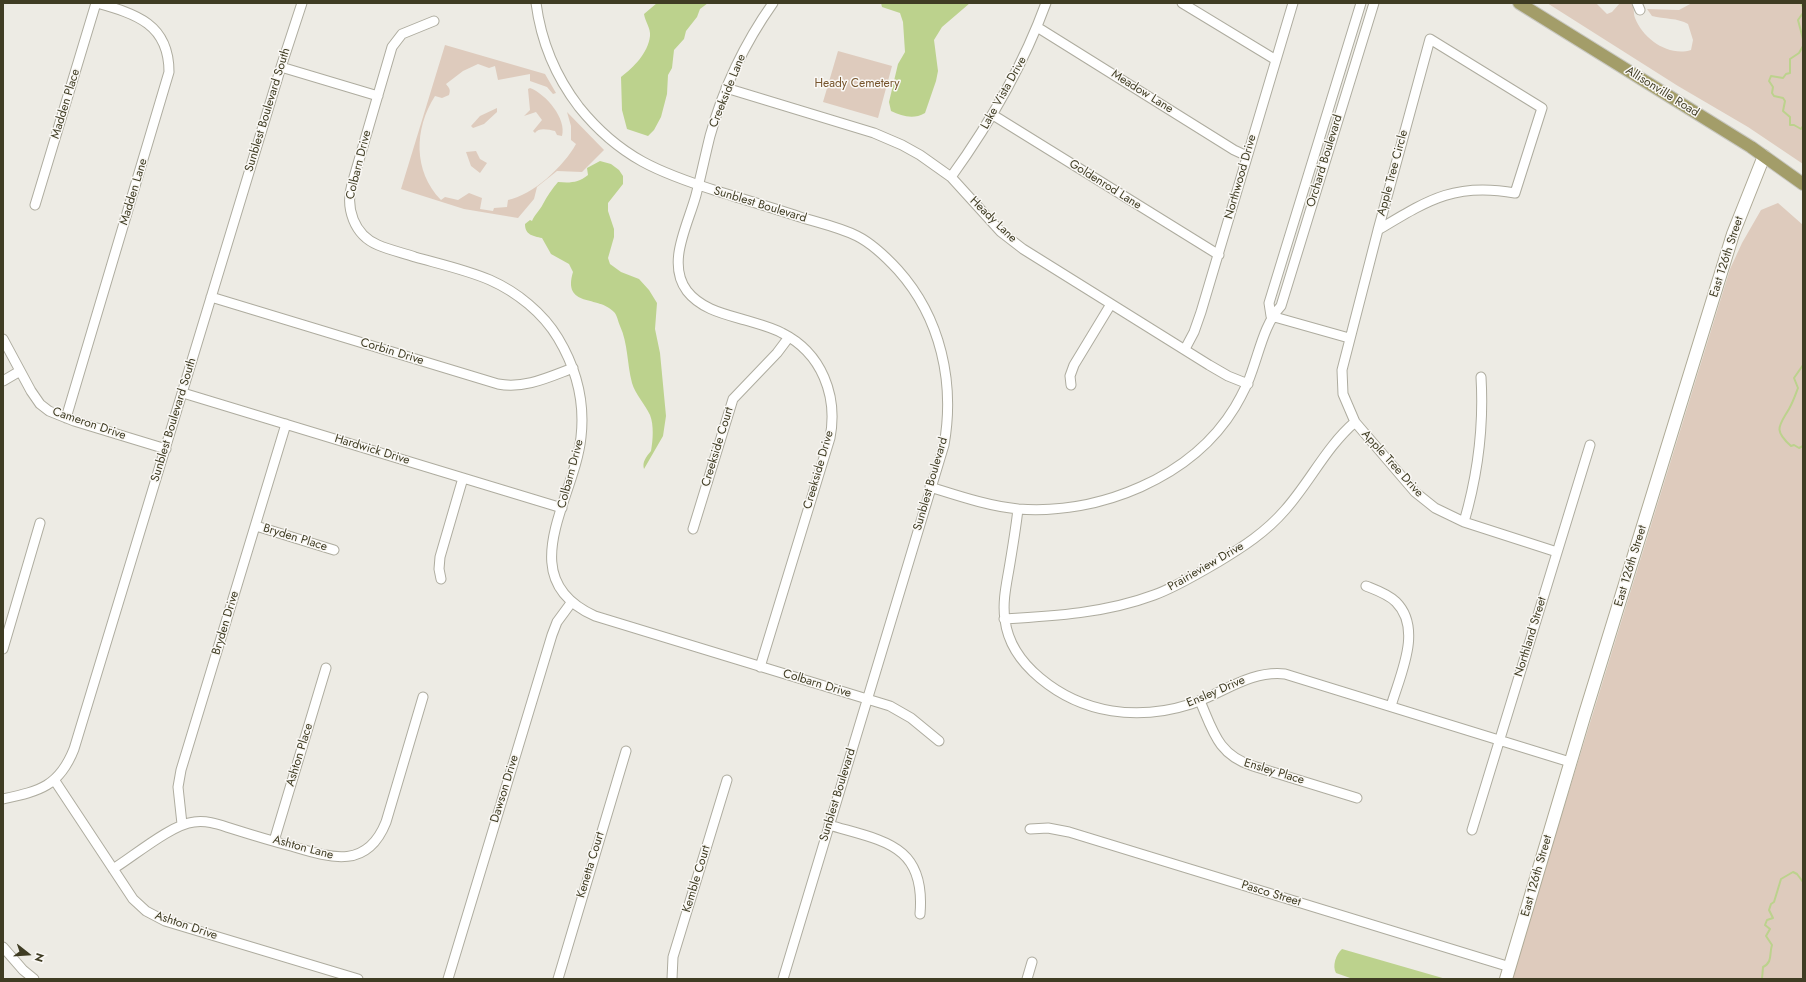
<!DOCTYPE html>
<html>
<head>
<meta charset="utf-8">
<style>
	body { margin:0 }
	#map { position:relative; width:1806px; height:982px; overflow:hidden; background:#edebe4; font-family:Jost,sans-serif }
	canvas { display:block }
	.frame { position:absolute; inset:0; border:4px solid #3f3c23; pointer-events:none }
	.north { position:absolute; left:8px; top:934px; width:40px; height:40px; -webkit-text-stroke:3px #faf8f5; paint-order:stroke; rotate:107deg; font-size:11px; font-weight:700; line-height:16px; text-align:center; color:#3f3c23 }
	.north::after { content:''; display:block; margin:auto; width:14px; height:18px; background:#3f3c23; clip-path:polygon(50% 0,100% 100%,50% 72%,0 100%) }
</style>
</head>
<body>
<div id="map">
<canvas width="1806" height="982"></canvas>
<div class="frame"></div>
<div class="north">N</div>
</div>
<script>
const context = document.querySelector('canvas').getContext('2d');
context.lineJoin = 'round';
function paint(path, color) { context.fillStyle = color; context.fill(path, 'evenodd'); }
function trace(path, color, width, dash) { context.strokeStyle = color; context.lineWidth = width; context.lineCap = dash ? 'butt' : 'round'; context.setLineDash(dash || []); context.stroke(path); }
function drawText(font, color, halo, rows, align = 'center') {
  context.font = font + ' Jost,sans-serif'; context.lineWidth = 3; context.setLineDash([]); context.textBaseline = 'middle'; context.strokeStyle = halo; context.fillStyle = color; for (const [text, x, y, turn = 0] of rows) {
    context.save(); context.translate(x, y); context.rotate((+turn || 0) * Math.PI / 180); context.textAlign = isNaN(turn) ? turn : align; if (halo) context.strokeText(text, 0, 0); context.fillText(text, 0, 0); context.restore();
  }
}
paint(new Path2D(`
	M1547,3H1596L1607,14L1612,12L1620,3H1631C1635,9 1633,12 1635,18C1643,39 1669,57 1691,50L1693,40L1688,24C1678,18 1664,19 1652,16L1647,9L1679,10L1692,3H1803V164L1748,127L1678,86Z
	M445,45L545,74L556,93L553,94L547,87L530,81V74L498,80L495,66L489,68L478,64L463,71L446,84C449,88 451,89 449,95L442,98L435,96C414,129 413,171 441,200L445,197L458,200L469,193L482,198L480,209L493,211L494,208L507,207L508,200C533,195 564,166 576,144L571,140V126L567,112L604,150L582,172L557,171L537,187L534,199L518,218L464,209L401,189Z
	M838,51L892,66L878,118L823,102Z
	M530,88C546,94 567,119 562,136L557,135L555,131C549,130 539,127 535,133L533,131L542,120L536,112L524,116L530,110L528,89Z
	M497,108V112L484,124L473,128L471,126L480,116Z
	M476,151L480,159L487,163L480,173L471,166L466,152Z
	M1778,203L1803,225V979H1511L1730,269L1742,243L1761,210Z`), '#decbbd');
paint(new Path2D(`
	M657,3H708L700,9L697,17L686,31L684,39L674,50L672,68L668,75L667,94L661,117L654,130L648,136L627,129L622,110L621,77C634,67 648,53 650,36C651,29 645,21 644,14Z
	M881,3H970L942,27L934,40L938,71L936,81L925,113C913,120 902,116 891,111L889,102L898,64L905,52L903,22L900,13L882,7Z
	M600,161L611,164L619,170L623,176V184L608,203V211L614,229V237L608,258L610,264L621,272L639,279L649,290L657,303L655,329L660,353L666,416L663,436L644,469C642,462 646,457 651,451C653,440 654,425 650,415C645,404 635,394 632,383C627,364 628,343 620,326C618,321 617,315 614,312C599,295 562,308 573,272L569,264L551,254L542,238C533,236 525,235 525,224L530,220L532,221C535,214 540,210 543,204C547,196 552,189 558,182C570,183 578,183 588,175L587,168Z
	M1342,949L1446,979H1353L1336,973C1332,966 1336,954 1342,949Z`), '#bcd28d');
trace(new Path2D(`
	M1801,3L1803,7
	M1803,13L1798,20L1803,39
	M1803,46L1799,53L1790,59V73L1786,74L1783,78L1771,76L1769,81L1773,87L1772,93L1774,96L1783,98L1785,101L1783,111L1790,117V125H1794L1801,129L1803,126
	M1803,365L1794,378L1798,388C1795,396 1793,402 1789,409C1779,426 1773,430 1791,446L1794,445L1799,448L1803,446
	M1762,979L1763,967C1773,962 1769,954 1772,945L1766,936L1770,929L1765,925L1767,920L1773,918L1769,910L1771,904L1774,902L1781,879L1793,872L1797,874L1803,882`), '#bcd28d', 2);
const street = new Path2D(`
	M536,3C541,41 556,77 579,107C620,158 660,173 720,192C746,200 773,208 800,217C819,223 839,227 857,236C873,244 886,257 898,270C941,318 955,383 944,445L783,979
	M1182,3L1276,60
	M1637,3L1640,10
	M434,21L402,34L392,47L352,184C345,208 354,235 378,245C390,250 403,253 415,257C440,264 467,270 490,280C517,292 543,313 558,338C576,368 585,402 581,437C575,499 510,578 595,616L890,706L911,718L939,741
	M1037,27L1234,150L1247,156
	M1430,39L1542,108L1515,193C1455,182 1428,200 1378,230Z
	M281,67L378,96
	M726,88L874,133L902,145L920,155L951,177L1001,232L1023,249L1209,365L1228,376L1248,384
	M993,115L1219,255
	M951,177C990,123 1023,66 1046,3
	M35,205L96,3
	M1378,230L1342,370L1343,394L1355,422L1415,492L1435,508L1464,522L1557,552
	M211,297L498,384C525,389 549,377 573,368
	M1271,316L1269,303L1361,3
	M1271,316L1349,338
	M3,339L31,391L40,404L49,411L74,421L166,449
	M1185,349L1194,332L1201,312L1293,3
	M3,381L20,371
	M1071,385L1070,376L1074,365L1111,304
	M183,393L562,508
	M66,418L169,72C169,24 136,14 97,3
	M930,487C959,496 988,506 1018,509C1099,515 1192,478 1235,407C1242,395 1248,384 1252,371C1260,349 1265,323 1281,306L1374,3
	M1018,509C1016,527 1013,545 1010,563C1007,582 1002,601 1005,620C1008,644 1022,663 1040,678C1083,714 1138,721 1191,704C1222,694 1250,670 1285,674L1570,762
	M1464,522C1478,474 1484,427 1481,377
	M256,526L334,550
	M693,529L733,399L777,353L789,337
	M441,579L439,569L440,557L463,478
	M1366,586C1376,590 1388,594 1396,602C1423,629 1400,675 1391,706
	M1004,619C1055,616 1106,613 1154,595C1176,587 1197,574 1218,562C1243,547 1266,532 1285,510C1310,482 1326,447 1355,422
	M3,649L40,523
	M760,667L830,438C838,396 822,353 782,333C771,327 758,324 745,320C724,314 701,309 687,291C666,263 688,225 696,195C701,176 705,156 710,136C723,89 744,44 773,3
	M1200,701C1213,731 1218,755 1253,766L1357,798
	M55,781L133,899L146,911L165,921L358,979
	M3,799C39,791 59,787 74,749L281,67L302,3
	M182,824L178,787L181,770L286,424
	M829,825C883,841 926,844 920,914
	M1030,829L1048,828L1069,832L1510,967
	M1472,830L1590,445
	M274,841L326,668
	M113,869C134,856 172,824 194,822C208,820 220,825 233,829C252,835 272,841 291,846C331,858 367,870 386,822L423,697
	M3,947L23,970L34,979
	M448,979L552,635L557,622L571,603
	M558,979L626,751
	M672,979L673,957L727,780
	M1027,979L1032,962`);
const secondary = new Path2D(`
	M1506,979L1584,717L1733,234L1764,156`);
const primary = new Path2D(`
	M1519,3L1751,147L1803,184`);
trace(street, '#aeac9f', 11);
trace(secondary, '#aeaa96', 14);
trace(primary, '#c9c8c1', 14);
trace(street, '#fff', 9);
trace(secondary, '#fff', 12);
trace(primary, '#a39d69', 12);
drawText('12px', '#76552d', '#faf8f5', [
	["Heady Cemetery",857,84]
]);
drawText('12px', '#3f3c23', '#faf8f5', [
	["Creekside Lane",728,91,-68],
	["Meadow Lane",1142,92,32],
	["Allisonville Road",1662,92,32],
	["Lake Vista Drive",1004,93,-61],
	["Madden Place",66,104,-73],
	["Sunblest Boulevard South",268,110,-73],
	["Orchard Boulevard",1325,161,-73],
	["Colbarn Drive",359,165,-76],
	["Apple Tree Circle",1393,173,-75],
	["Northwood Drive",1241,177,-74],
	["Goldenrod Lane",1105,185,32],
	["Madden Lane",134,192,-73],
	["Sunblest Boulevard",760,205,17],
	["Heady Lane",993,220,44],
	["East 126th Street",1727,257,-72],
	["Corbin Drive",392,352,17],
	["Sunblest Boulevard South",174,420,-73],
	["Cameron Drive",89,424,19],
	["Creekside Court",718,447,-73],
	["Hardwick Drive",372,450,17],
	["Apple Tree Drive",1392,464,48],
	["Creekside Drive",819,470,-74],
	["Colbarn Drive",571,474,-75],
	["Sunblest Boulevard",931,484,-74],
	["Bryden Place",295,538,17],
	["East 126th Street",1631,566,-73],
	["Prairieview Drive",1206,567,-30],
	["Bryden Drive",226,623,-73],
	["Northland Street",1531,637,-73],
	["Colbarn Drive",817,684,17],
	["Ensley Drive",1216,692,-23],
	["Ashton Place",300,755,-73],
	["Ensley Place",1274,772,17],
	["Dawson Drive",505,789,-73],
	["Sunblest Boulevard",838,795,-73],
	["Ashton Lane",303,848,15],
	["Kenetta Court",591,865,-73],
	["East 126th Street",1537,876,-74],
	["Kemble Court",697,879,-73],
	["Pasco Street",1271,894,17],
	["Ashton Drive",186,926,19]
]);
</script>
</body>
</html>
